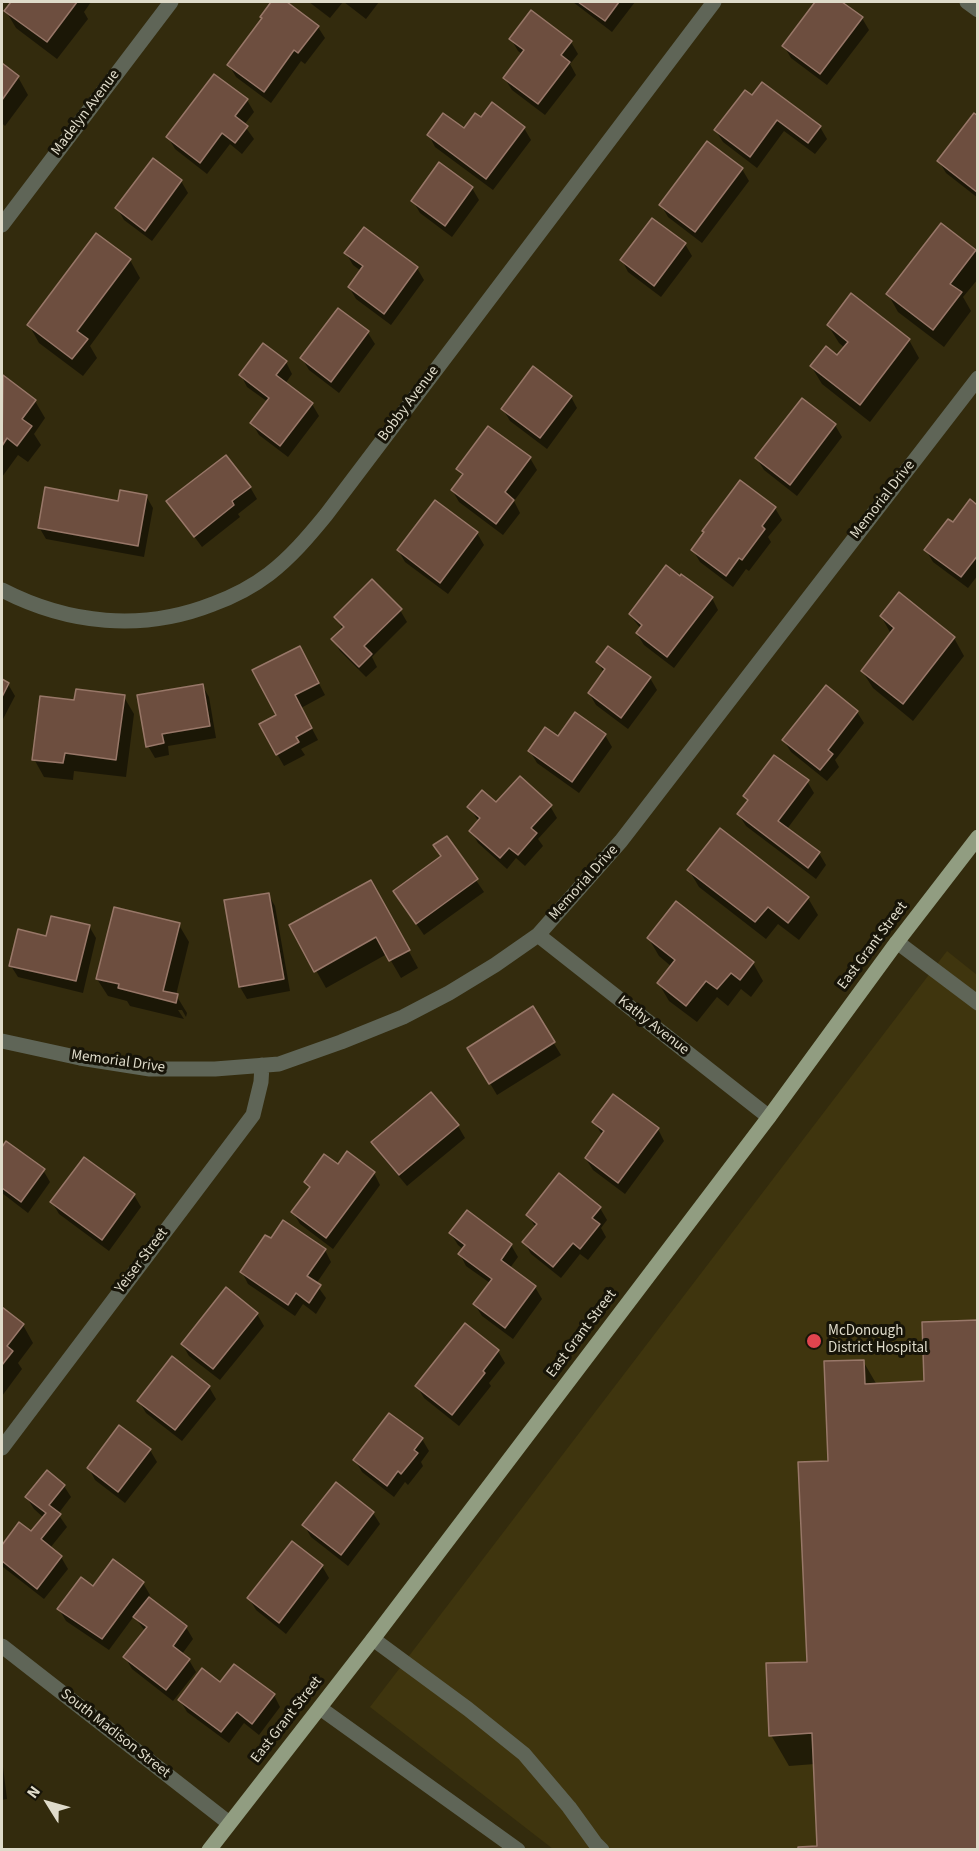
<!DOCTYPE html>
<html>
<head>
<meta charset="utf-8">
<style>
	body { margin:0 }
	#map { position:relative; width:979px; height:1851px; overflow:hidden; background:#332b0d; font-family:"Source Sans 3",sans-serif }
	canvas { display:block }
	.frame { position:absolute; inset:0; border:3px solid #dfdbca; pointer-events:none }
	.north { position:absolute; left:18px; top:1773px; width:60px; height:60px; -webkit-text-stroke:4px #171408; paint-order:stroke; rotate:307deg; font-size:16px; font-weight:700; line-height:24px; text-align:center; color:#dfdbca }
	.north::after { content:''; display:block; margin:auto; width:21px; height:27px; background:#dfdbca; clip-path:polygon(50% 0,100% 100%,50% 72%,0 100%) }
</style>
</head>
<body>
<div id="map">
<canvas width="979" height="1851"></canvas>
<div class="frame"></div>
<div class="north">N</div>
</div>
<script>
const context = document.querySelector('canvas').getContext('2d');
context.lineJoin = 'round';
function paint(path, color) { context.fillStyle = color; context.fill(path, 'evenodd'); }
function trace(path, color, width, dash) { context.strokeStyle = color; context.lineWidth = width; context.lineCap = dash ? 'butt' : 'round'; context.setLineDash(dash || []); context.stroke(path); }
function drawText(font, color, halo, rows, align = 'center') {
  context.font = font + ' "Source Sans 3",sans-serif'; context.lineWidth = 6; context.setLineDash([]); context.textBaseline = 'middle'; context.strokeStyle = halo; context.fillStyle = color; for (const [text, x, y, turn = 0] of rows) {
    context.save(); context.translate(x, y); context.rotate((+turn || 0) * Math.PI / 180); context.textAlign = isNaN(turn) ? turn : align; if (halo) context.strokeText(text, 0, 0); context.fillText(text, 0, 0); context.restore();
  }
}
paint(new Path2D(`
	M947,951L977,975V1849H553L370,1707Z`), '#3f350e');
paint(new Path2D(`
	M13,2H91L84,12L88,19L57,59L16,28L6,11Z
	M273,2H285L318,27L325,38L305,64L301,61L271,103L236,77L229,65L263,20L262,17Z
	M309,2H343L330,18Z
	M344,2H379L366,19Z
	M573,2H635L612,32Z
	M817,2H839L862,18L869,30L827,85L791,58L784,46Z
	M511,39L571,42L578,54L570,64L576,75L545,115L512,90L505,79L522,54L518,51Z
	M2,65L18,77L28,95L5,126L2,123Z
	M215,76L247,100L254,112L244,125L254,139L242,154L230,144L207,174L175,149L168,137Z
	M753,97L820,127L827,139L815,154L784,131L757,168L723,142L716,131Z
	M978,118V198L946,173L939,161Z
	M481,119L524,128L531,140L493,190L435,147L429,135L464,130Z
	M153,160L181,181L188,193L152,241L124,220L117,208Z
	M742,169L749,181L702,243L668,217L661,205Z
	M472,188L479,200L452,237L420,213L413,201Z
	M685,244L692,256L661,297L628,272L622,260Z
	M975,251L978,256V279L963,297L971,311L944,347L898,312L888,294Z
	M346,253L417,268L424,280L391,325L356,299L349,287L361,271L353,265Z
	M130,260L140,278L90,346L97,358L83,376L39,343L29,325Z
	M852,295L909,340L919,358L870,422L822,384L811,366L838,357L845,348L839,343L828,325Z
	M338,310L368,333L375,344L339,393L309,370L302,358Z
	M286,362L292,374L285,384L312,404L319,416L288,457L259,435L252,423L268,402L247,387L241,375Z
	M3,377L35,401L45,418L34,434L41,445L28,462L18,455L2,477Z
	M571,397L577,408L547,449L510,421L503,409Z
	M802,400L835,425L842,437L797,496L764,470L757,459Z
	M530,458L537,470L514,501L520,513L503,535L459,502L452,490L463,477L458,469Z
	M250,487L257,499L238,514L240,517L202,547L168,501Z
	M146,496L153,508L144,557L46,539L39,527Z
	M978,505V575L968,588L933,562L926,550L953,524Z
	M775,508L782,520L768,537L771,542L749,571L746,569L733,587L700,562L693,550Z
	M477,533L484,545L448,594L405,562L398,550Z
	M712,598L718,610L674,668L644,645L637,634L641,629L630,615Z
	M400,610L407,622L372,657L377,667L366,677L340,651L333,639L343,630L336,617Z
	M881,616L954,638L964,656L913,721L873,688L862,671L891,634Z
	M306,659L325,695L301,708L318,740L301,749L305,755L284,766L277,754L278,716Z
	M598,662L650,678L657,690L628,729L596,705L589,693L604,673Z
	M2,681L8,684L15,696L2,721Z
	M202,685L209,697L216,738L168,746L169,755L155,758L148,746Z
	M124,697L134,714L126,777L74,771L73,780L44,777L34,759L76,702Z
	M857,712L864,723L835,760L839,767L827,781L791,752L784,741Z
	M605,735L612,747L579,793L537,763L530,751Z
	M807,781L814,793L787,829L819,853L826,865L816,879L746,826L739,815L748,802L745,796Z
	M496,804L550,806L557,818L538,839L543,846L525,866L516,858L507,869L478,843L471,831L479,822L469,807Z
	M447,838L484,892L424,935L402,903L442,857Z
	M689,870L808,898L818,915L799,940L778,924L766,939L699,887Z
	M268,894L275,906L290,991L247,999L240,987Z
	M381,900L418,968L401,978L387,954L326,988L291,926Z
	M179,925L189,942L176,995L187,1013L186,1017L182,1010H178L184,1019L130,1006L127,1001L108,996L97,979Z
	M89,926L96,938L83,993L18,977L11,966L47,938Z
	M649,939L753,963L763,981L751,997L741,989L728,1006L717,997L697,1022L669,1001L659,984L672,967L659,956Z
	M532,1008L561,1055L497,1095L476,1060Z
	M594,1122L658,1129L664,1141L625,1194L593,1170L586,1159L603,1136Z
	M458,1126L465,1138L407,1186L380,1154L373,1143Z
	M6,1143L43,1170L50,1182L28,1213L2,1193V1150Z
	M338,1166L374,1173L380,1185L333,1249L300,1224L293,1212L310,1189L306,1182Z
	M134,1195L141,1207L109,1251L59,1214L52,1202Z
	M600,1208L607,1220L601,1228L606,1237L588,1260L580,1254L561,1278L531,1254L524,1242L536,1228L528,1215Z
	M451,1234L511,1245L518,1257L510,1268L535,1287L542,1299L513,1339L482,1316L475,1305L490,1283L466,1266L460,1254L463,1249L458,1245Z
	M325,1250L331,1262L316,1284L326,1298L316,1314L303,1304L295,1316L248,1284L242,1272Z
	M2,1309L23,1325L33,1343L18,1363L22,1369L2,1396Z
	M257,1314L264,1326L220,1380L189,1356L182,1344Z
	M465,1325L498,1351L505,1363L489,1383L491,1386L459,1426L424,1398L417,1386Z
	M863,1361L877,1385L926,1382L819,1848L815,1764L789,1766L771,1735L808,1663L830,1462Z
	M209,1387L216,1399L182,1441L146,1413L139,1401Z
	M422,1439L429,1451L421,1462L423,1466L408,1485L405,1482L394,1497L362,1472L355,1460Z
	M150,1450L157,1462L125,1503L95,1480L89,1468Z
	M64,1486L71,1497L58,1514L67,1527L50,1548L61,1557L68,1569L44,1599L3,1567L2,1547L20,1524L32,1533L44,1518L34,1509L27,1498Z
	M373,1513L380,1524L348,1566L311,1537L304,1525Z
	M292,1543L322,1566L329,1578L286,1634L256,1610L249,1598Z
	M143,1583L150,1595L148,1597L186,1627L193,1639L182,1654L189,1660L196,1672L173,1701L132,1669L125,1657L145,1631L134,1616L109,1650L66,1621L59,1609L93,1588Z
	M274,1695L280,1707L259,1735L244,1723L229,1743L187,1712L180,1700Z
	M2,1759L7,1799L2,1800Z`), '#0007');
const building = new Path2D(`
	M11,2H77L47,42L4,11Z
	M271,2H287L319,26L298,53L294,50L264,92L227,65L262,18L260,17Z
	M578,2H619L605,21Z
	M815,2H842L863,17L820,74L782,46Z
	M531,10L572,41L561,55L570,62L538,104L503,78L524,50L509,39Z
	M2,63L19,76L2,100Z
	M214,74L248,99L235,116L248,126L235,143L222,133L200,163L166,137Z
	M762,82L821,126L808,143L777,120L750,157L714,130L745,90L752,95Z
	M492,102L525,127L486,179L427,135L443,113L464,128L475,113L481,117Z
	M974,113L978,116V193L937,161Z
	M707,141L743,168L695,232L659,205Z
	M153,158L182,180L145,231L115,208Z
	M439,162L473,187L445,226L411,201Z
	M652,218L686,243L654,286L620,260Z
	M941,223L976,250L950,284L962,292L933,330L886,294Z
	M364,227L418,267L384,314L348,287L363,266L344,253Z
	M96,233L131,259L77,331L88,339L72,359L27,325Z
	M851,293L910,339L860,405L810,366L826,346L837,355L848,342L827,325Z
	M338,308L369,331L331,382L300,358Z
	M263,343L287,361L276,375L313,403L280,446L250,423L269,398L239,375Z
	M533,366L572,396L540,438L501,409Z
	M3,375L36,400L22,419L32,426L17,446L7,438L2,446Z
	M802,398L836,424L790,485L755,458Z
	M488,426L531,457L505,492L514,500L496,524L451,490L463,474L456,469Z
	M226,455L251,487L232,501L234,505L194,537L166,501Z
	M740,480L776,507L762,526L765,529L742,560L739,558L726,576L691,550L704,532L702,531Z
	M45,487L118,501L120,490L147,495L138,546L38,528Z
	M970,499L976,504L978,502V555L961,577L924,550L948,519L953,522Z
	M435,500L478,532L440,583L397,550Z
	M666,565L680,576L681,574L713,597L667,657L636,633L642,625L629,614Z
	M372,579L402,609L364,646L372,654L359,667L331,639L344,627L334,617Z
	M899,592L955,637L903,704L861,671L894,628L880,616Z
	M300,646L319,683L295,695L312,728L296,737L299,742L276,755L259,724L276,715L252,670Z
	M608,646L651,677L621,718L588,693L605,669L596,662Z
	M2,679L9,683L2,697Z
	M203,684L210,726L162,734L164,743L146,747L137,695Z
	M826,685L858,711L828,750L833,754L820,770L782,740Z
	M76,689L125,695L116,760L65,753L63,763L32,760L40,696L74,700Z
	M575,712L606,734L572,782L528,751L545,727L558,736Z
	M774,755L809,780L778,821L820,852L808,868L737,814L748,800L743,796Z
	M520,776L552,805L531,828L537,833L518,855L509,848L500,858L469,831L480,818L467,807L482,790L496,802Z
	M720,828L809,897L788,923L768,907L755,922L687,870Z
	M447,836L478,879L416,924L393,891L441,856L433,845Z
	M371,880L410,950L389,961L376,937L314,972L289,925Z
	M269,893L284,979L239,987L224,900Z
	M676,901L754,962L740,980L731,973L717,989L706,981L686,1006L657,983L675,960L647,938Z
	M114,907L180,923L163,991L178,994L176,1003L118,988L119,984L96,979Z
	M51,916L90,925L76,981L9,966L18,929L46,936Z
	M533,1006L555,1042L489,1084L467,1048Z
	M431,1092L459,1125L399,1175L371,1142Z
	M613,1094L659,1128L618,1183L585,1158L604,1131L592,1122Z
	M6,1141L45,1169L21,1202L2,1188V1147Z
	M347,1151L375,1172L326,1238L291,1212L310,1187L304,1182L324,1154L338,1164Z
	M84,1157L135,1194L102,1240L50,1202Z
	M559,1173L601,1207L592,1218L600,1224L580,1249L573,1243L553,1267L522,1242L537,1224L526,1215Z
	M467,1210L512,1244L501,1260L536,1286L505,1328L473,1304L492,1279L458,1254L465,1245L449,1233Z
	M283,1220L326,1249L307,1276L321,1285L309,1303L296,1293L288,1305L240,1272L265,1235L271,1238Z
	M226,1287L258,1313L213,1369L181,1344Z
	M2,1307L24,1324L7,1346L13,1351L2,1365Z
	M978,1320V1850H798V1847L817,1846L812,1733L769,1736L766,1663L807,1662L798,1462L828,1461L824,1361L864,1360L865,1384L924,1381L922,1322Z
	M465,1323L499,1350L483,1371L485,1373L452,1415L415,1386Z
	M172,1356L210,1386L175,1430L137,1401Z
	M389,1413L423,1438L414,1450L418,1453L401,1474L398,1471L387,1486L353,1460Z
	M119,1425L151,1449L118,1492L87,1468Z
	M47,1470L65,1485L49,1505L61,1514L41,1539L62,1556L37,1589L2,1561V1545L19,1522L31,1531L46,1513L25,1497Z
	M336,1482L374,1512L341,1555L302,1525Z
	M292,1541L323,1565L279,1623L247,1598Z
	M113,1559L144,1582L102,1639L57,1609L81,1577L93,1586Z
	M149,1597L187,1626L173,1646L190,1659L166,1690L123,1657L147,1627L133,1617Z
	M234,1664L275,1694L252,1724L237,1712L221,1732L178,1700L202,1668L220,1682Z`);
paint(building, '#6d4e3f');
trace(building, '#987768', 1.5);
trace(new Path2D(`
	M967,2L978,10
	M2,225L171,2
	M2,590C68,624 142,632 213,604C232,597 252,587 269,574C291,557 308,537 326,515L714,2
	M538,935L769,1117
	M897,942L978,1003
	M2,1041L80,1058L150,1069H215L279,1064L341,1042L403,1017L449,993L495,965L538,935L621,841L978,378
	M2,1448L253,1115L261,1082L262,1065
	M373,1639L468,1709L524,1754L569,1807L595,1843L602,1850
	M2,1646L229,1823
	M320,1708L518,1850`), '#5f6557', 15);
trace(new Path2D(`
	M209,1850L373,1639L769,1117L897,942L978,837`), '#919d81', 15);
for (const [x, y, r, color] of [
	[814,1341,8,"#e0444e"]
]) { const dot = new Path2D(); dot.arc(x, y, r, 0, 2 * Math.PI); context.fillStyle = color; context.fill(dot); trace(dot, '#171408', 2); }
drawText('15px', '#dfdbca', '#171408', [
	["Madelyn Avenue",86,113,-53],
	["Bobby Avenue",409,404,-53],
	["Memorial Drive",883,500,-52],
	["Memorial Drive",584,883,-48],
	["East Grant Street",873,946,-53],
	["Kathy Avenue",653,1026,38],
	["Memorial Drive",118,1062,8],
	["Yeiser Street",142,1261,-53],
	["East Grant Street",582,1334,-53],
	["East Grant Street",287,1720,-52],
	["South Madison Street",115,1734,38]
]);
drawText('15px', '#dfdbca', '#171408', [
	["McDonough",828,1332],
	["District Hospital",828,1349]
], 'left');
</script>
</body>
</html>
